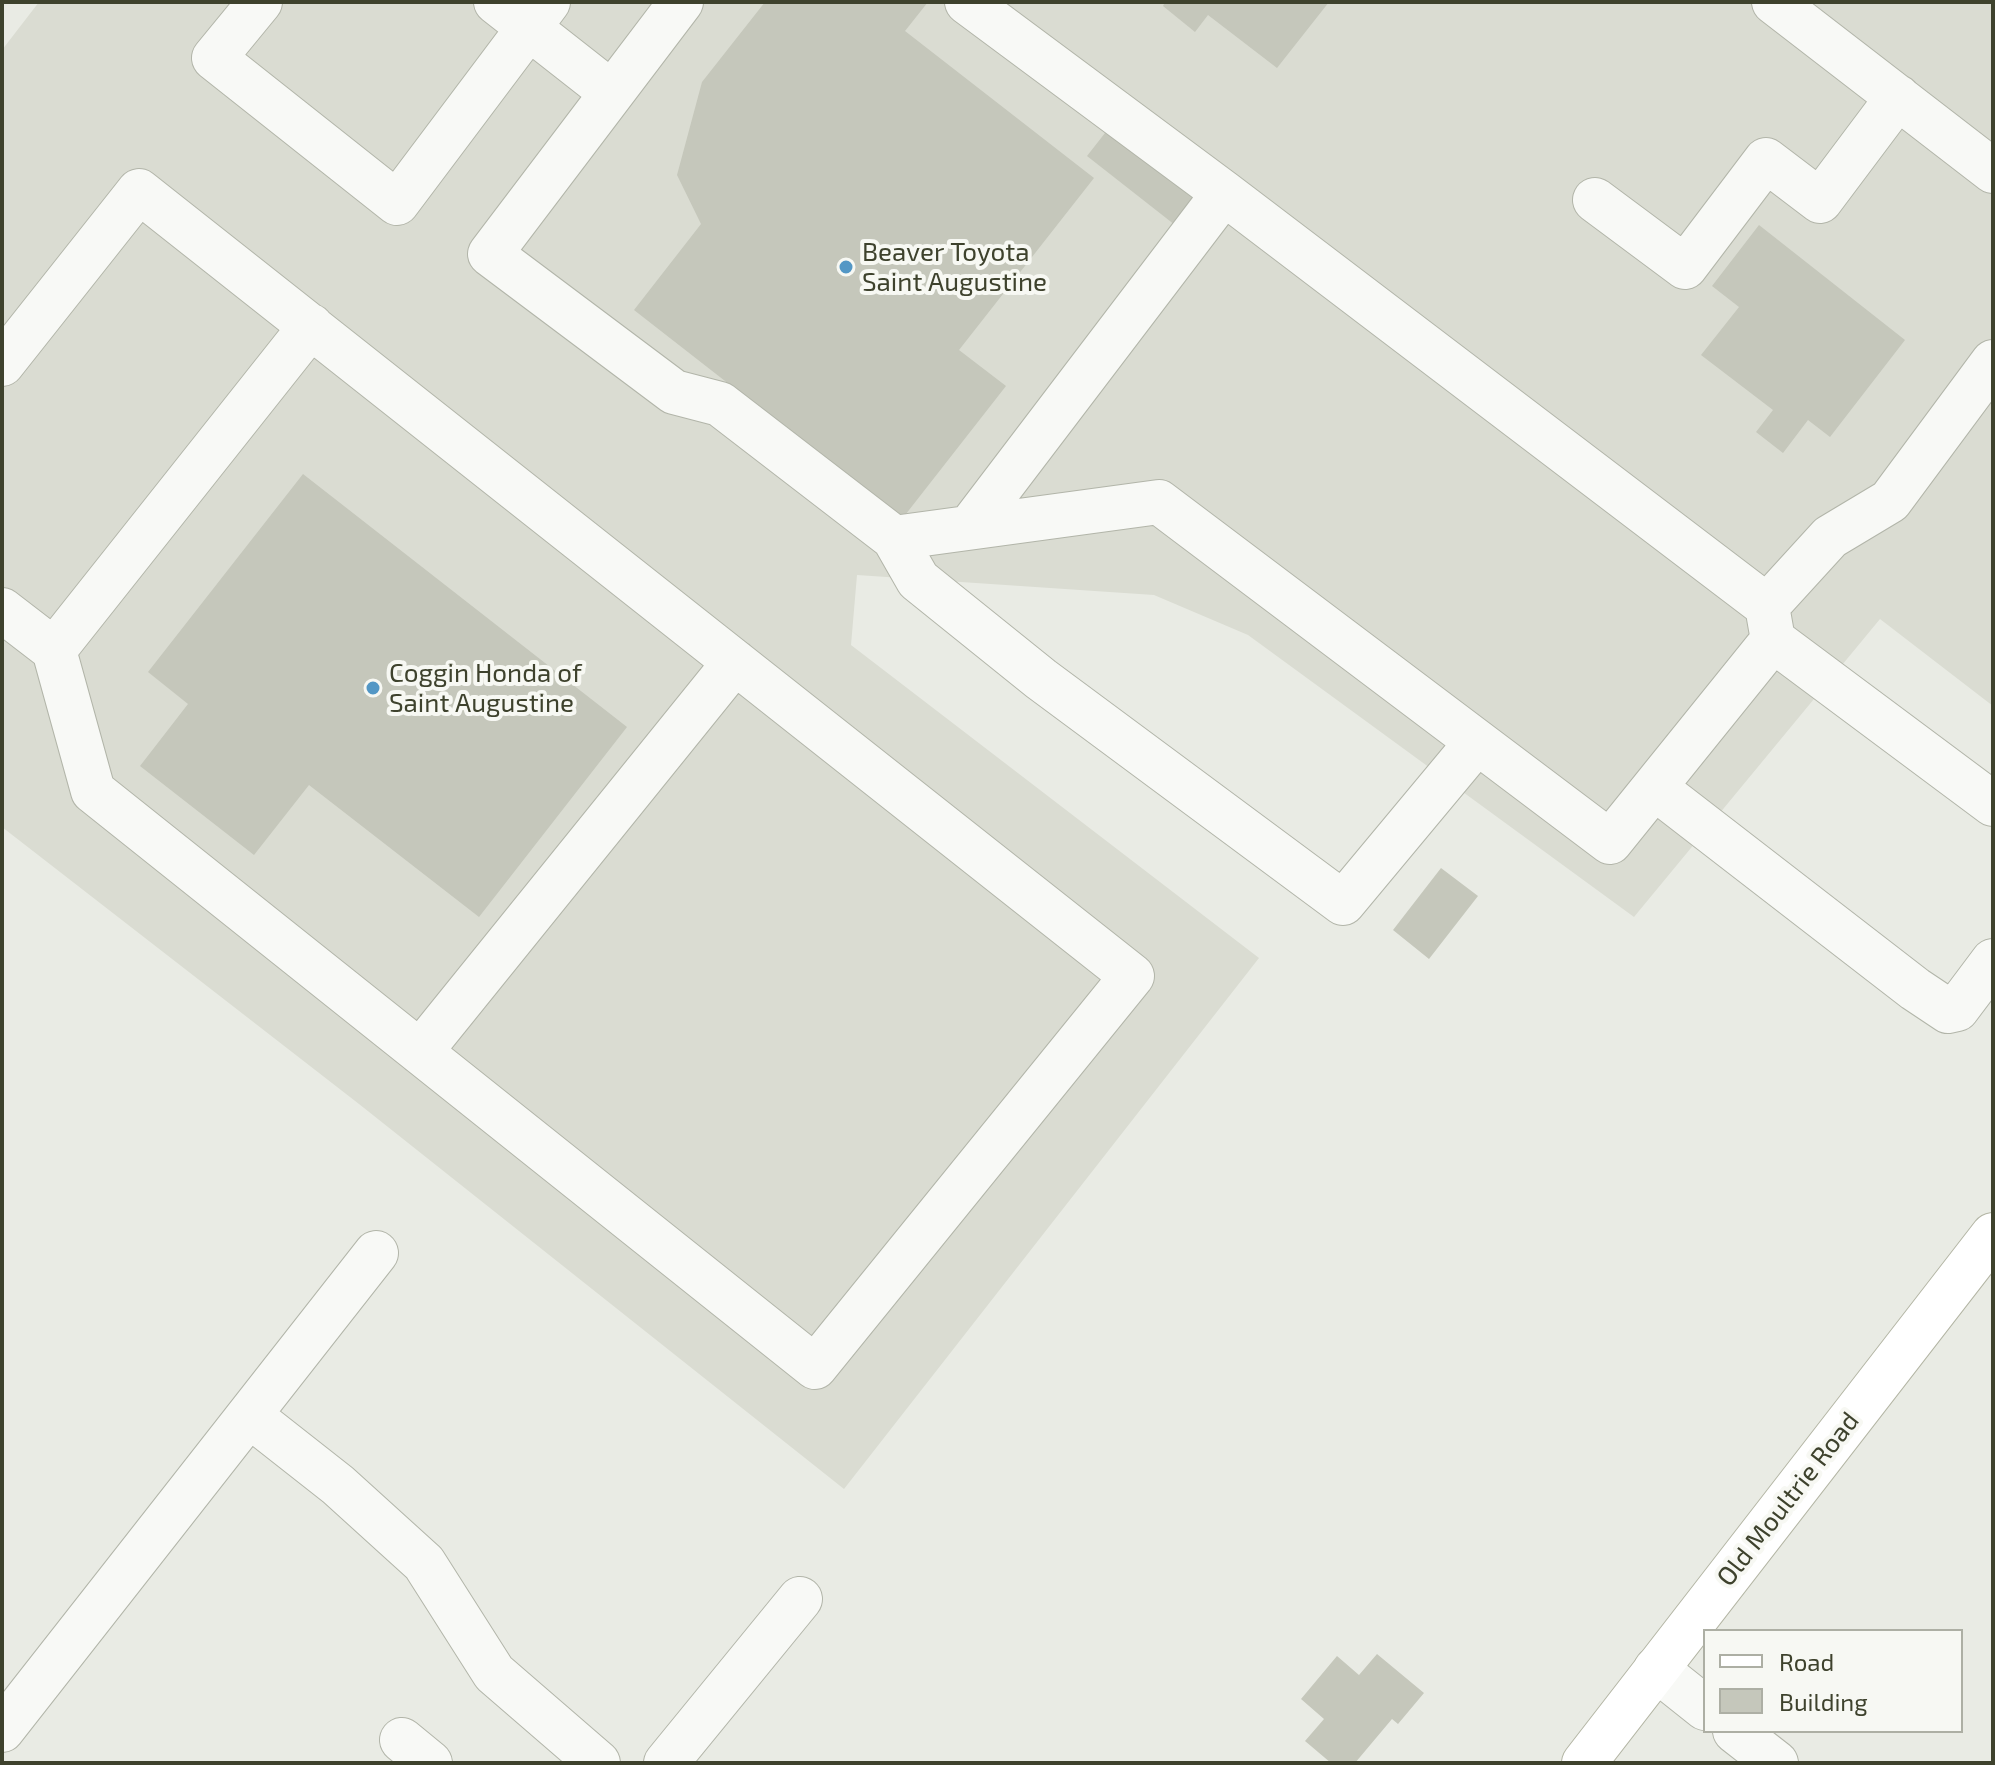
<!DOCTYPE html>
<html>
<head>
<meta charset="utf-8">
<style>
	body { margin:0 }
	#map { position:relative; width:1995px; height:1765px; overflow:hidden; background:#e9ebe4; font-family:"Exo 2",sans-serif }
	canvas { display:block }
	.frame { position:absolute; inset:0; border:4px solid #3e422d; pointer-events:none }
	.legend { position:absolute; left:1703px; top:1629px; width:260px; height:104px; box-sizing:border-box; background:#f7f8f3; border:2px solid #adafa4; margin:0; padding:10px 14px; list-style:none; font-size:24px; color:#3e422d }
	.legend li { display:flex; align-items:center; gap:16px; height:40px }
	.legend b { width:40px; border:2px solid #adafa4 }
</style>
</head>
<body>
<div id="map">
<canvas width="1995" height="1765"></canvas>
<div class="frame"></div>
<ul class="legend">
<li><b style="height:10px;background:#fff"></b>Road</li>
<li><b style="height:22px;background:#c5c7bb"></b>Building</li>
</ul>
</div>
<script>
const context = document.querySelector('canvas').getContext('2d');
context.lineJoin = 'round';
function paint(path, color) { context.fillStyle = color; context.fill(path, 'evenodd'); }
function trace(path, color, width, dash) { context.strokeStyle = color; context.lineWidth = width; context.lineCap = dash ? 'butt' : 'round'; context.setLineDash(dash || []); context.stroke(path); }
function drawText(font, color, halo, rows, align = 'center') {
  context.font = font + ' "Exo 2",sans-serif'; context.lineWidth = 8; context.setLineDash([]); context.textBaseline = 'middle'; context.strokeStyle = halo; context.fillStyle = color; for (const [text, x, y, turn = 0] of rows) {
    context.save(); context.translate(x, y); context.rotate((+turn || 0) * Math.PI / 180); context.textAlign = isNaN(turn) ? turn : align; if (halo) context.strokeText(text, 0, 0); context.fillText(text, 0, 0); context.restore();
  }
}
paint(new Path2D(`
	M39,2H1993V706L1880,619L1634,917L1248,635L1154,595L857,575L851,645L1259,958L844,1489L359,1104L2,827V50Z`), '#dadcd2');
paint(new Path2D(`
	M765,2H928L905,31L1094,178L959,350L1006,386L902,519L634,310L701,224L677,175L702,82Z
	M1165,2H1329L1277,68L1208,15L1195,32L1163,6Z
	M1116,119L1204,188L1175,225L1087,156Z
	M1759,225L1905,340L1830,437L1808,420L1783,453L1756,432L1773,410L1701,355L1739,307L1712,286Z
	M303,474L627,727L479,917L309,785L254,855L140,766L188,704L148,672Z
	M1441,868L1478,896L1429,959L1393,930Z
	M1377,1654L1424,1693L1398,1724L1392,1719L1355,1763H1331L1305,1741L1324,1719L1301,1699L1337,1656L1359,1675Z`), '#c5c7bb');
const minor = new Path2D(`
	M260,2L214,58L397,203L548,2
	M496,2L612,93L490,254L674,392L720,404L894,538L1159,502L1610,842L1773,640L1767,606L1224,193L967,2
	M1774,2L1993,171
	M612,93L681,2
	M1595,200L1685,267L1766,160L1820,201L1898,97
	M2,364L139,191L1132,976L815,1367L93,791L54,650L2,610
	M970,527L1224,193
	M894,538L918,580L1041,679L1343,903L1477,742
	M1767,606L1830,537L1890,501L1993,362
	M1773,640L1993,804
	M54,650L311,326
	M1655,788L1915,989L1948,1011L1957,1009L1993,961
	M420,1052L735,662
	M249,1415L338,1485L424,1563L494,1673L598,1763
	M1656,1669L1705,1708
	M2,1730L376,1253
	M1735,1731L1776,1763
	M402,1740L430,1763
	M666,1763L800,1599`);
const major = new Path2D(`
	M1584,1763L1993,1235`);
trace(minor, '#b2b5a9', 46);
trace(major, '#b3b5a4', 46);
trace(minor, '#f8f9f6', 44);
trace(major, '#fff', 44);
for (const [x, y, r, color] of [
	[846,267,8,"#5397c5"],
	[373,688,8,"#5397c5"]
]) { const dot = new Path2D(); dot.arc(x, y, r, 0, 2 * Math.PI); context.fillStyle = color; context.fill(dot); trace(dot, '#f7f8f3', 3); }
drawText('26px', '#3e422d', '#f7f8f3', [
	["Beaver Toyota",862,252],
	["Saint Augustine",862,282],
	["Coggin Honda of",389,673],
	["Saint Augustine",389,703]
], 'left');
drawText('26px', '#3e422d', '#f7f8f3', [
	["Old Moultrie Road",1788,1499,-52]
]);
</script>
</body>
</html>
